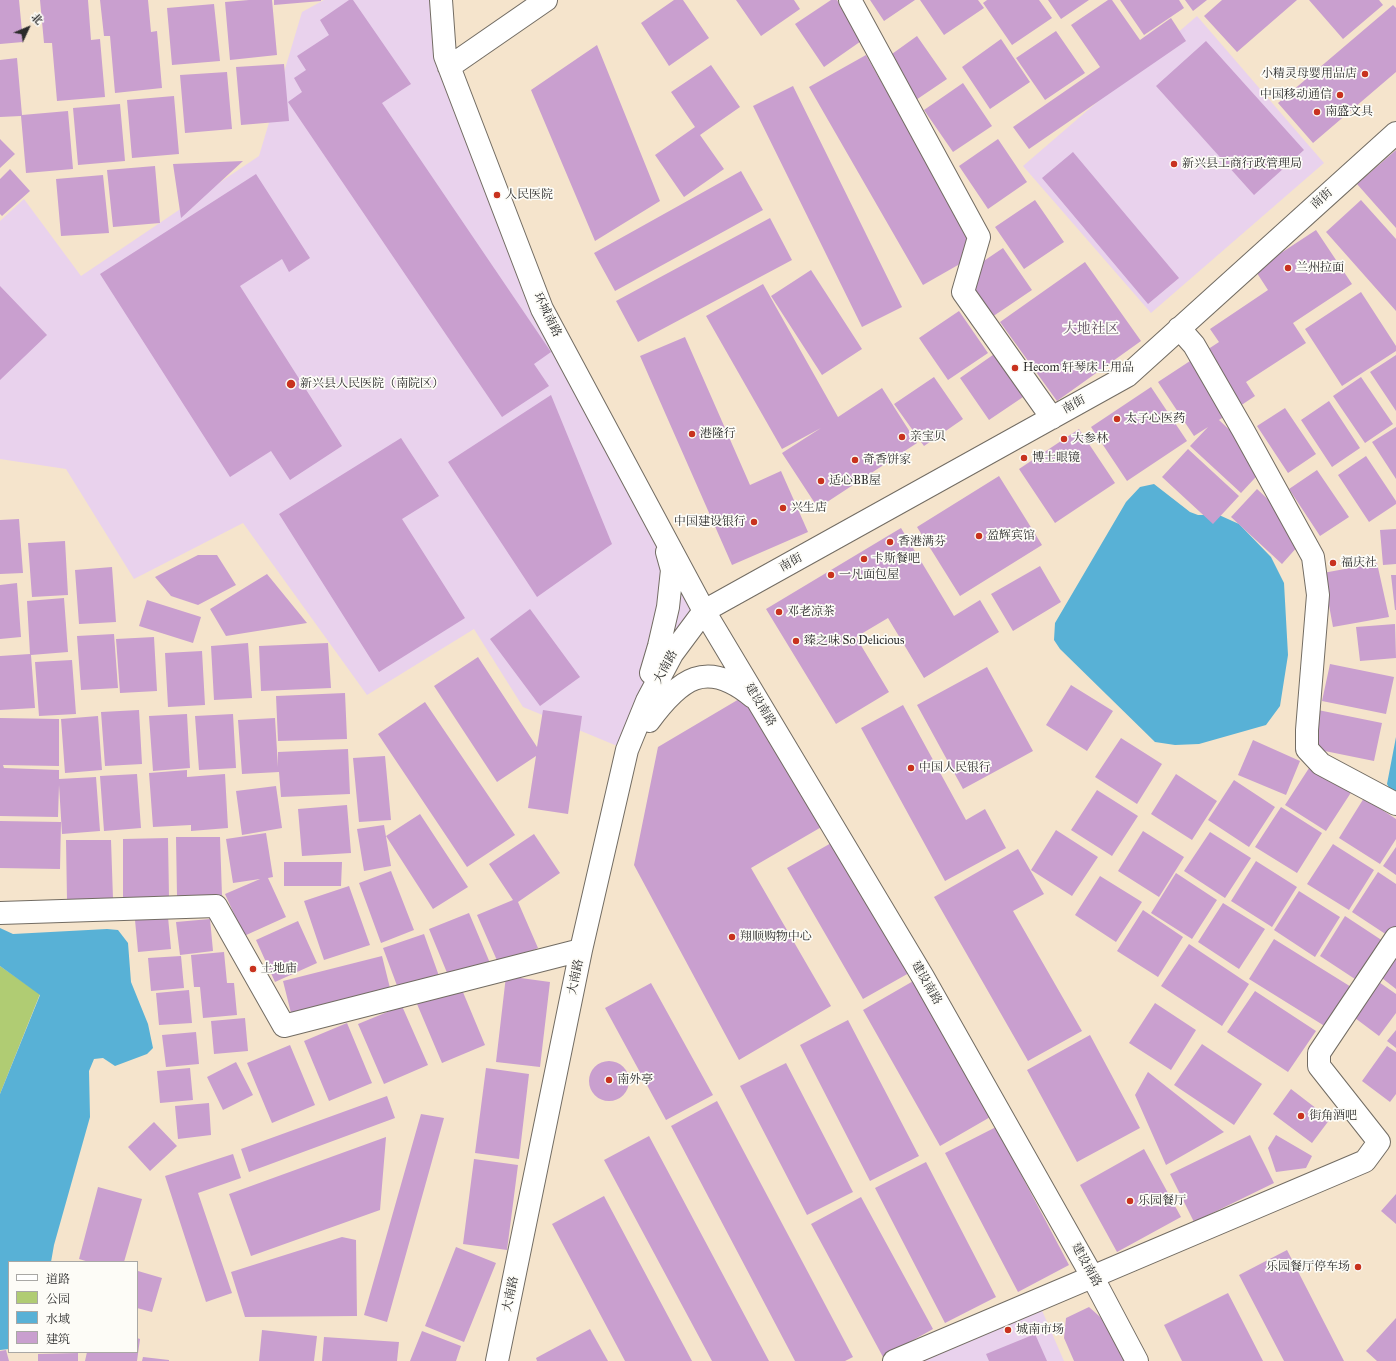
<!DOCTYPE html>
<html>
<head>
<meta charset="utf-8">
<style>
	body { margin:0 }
	#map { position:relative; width:1396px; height:1361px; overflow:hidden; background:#f5e4cc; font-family:"IM FELL Great Primer","Noto Serif SC",serif }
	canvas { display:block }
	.legend { position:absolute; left:8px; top:1261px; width:130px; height:92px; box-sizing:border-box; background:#fdfcf7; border:1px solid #a9a8a5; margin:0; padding:5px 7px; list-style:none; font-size:12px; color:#2b2b2b }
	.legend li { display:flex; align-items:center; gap:8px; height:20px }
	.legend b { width:20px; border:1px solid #a9a8a5 }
	.north { position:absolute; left:8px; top:8px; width:40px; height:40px; -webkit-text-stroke:3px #fdfcf7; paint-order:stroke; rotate:46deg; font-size:11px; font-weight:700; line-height:16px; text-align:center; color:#2b2b2b }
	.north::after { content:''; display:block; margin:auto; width:14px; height:18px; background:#2b2b2b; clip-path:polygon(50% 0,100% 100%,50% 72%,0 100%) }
</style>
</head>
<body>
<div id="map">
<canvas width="1396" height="1361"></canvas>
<ul class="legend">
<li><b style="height:5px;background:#fff"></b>道路</li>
<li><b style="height:11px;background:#b0cc73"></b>公园</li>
<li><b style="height:11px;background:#58b1d6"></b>水域</li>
<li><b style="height:11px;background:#c99fcf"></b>建筑</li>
</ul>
<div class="north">北</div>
</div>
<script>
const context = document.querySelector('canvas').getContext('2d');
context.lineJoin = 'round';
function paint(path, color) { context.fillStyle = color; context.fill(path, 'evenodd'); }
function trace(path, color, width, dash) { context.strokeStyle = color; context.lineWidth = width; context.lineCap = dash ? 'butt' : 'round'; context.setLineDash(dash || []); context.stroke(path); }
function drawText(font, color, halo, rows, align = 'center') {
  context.font = font + ' "IM FELL Great Primer","Noto Serif SC",serif'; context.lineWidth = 3.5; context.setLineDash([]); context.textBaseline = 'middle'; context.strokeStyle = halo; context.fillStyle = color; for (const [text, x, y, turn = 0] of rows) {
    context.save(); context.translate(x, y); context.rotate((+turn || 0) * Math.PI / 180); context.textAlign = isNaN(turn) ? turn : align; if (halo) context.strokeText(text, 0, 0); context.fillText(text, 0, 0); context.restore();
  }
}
paint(new Path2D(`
	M324,0H441L445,56L542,309L704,611L627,750L523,707L474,629L367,695L243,523L134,579L66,469L0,459V221L24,199L81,276L259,156L302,12Z
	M1197,16L1324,163L1151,313L1023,166Z
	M1037,1299L1064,1361H894Z`), '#e9d2ed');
paint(new Path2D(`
	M0,966L40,994L0,1094Z`), '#b0cc73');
paint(new Path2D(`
	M1154,484L1190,512L1198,515H1219L1239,524L1271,557L1284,583L1288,655L1280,706L1266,725L1199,744L1175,745L1155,742L1060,649L1054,640L1055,623L1126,502L1140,487Z
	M1396,737V796L1393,795L1387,784Z
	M0,928L13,934L107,929L118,930L128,943L131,982L148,1024L153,1048L147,1054L115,1066L103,1058L94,1059L89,1071L90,1117L54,1245L51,1262H9V1349L0,1350V1094L40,995L0,966Z`), '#58b1d6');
paint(new Path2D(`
	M0,0H19L23,42L0,44Z
	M40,0H88L91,40L100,39L105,97L57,101L52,43H44Z
	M100,0H148L151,32L157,31L162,88L115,93L110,36H104Z
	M249,0H272L277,55L230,60L225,2Z
	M274,0H321V1L274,5Z
	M349,0H353L411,84L382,103L551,352L534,364L549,386L502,417L288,102L302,92L294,78L306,70L297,56L329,35L320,20Z
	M674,0H683L709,38L669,66L641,23Z
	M736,0H794L800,9L761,36Z
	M831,0H837L864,39L824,67L795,24Z
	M870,0H915L884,21Z
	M920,0H978L984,8L944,35Z
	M987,0H1039L1052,18L1012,45L983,3Z
	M1048,0H1089L1061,19Z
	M1108,0H1112L1140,40L1171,18L1186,41L1029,149L1013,127L1100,67L1071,25Z
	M1120,0H1179L1184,8L1144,35Z
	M1185,0H1207L1193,11Z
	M1222,0H1297L1237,52L1204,16Z
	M1309,0H1379L1383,5L1343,39Z
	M214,4L220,61L172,65L167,8Z
	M1393,5L1396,8V72L1313,143L1278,103Z
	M1056,31L1085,73L1045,100L1016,58Z
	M917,36L947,79L907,106L878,64Z
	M1001,39L1030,82L990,109L962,67Z
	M1206,41L1304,150L1254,195L1156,86Z
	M597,45L660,201L595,241L531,90Z
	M866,55L979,253L923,285L809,87Z
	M17,58L22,115L68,111L73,169L26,173L21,116L0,117V60Z
	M284,64L289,121L241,125L236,67Z
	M711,65L740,107L700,135L724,169L684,197L655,155L695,127L671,92Z
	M227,72L232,129L185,133L180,75Z
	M963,83L992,126L953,152L924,110Z
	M793,86L902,307L862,327L753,106Z
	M174,96L179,154L132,158L127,100Z
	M120,104L125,161L78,165L73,108Z
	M0,139L15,154L0,168Z
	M998,139L1027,182L988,209L959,166Z
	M1396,150V228L1357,184Z
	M1073,152L1179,278L1148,304L1042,178Z
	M243,161L181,218L173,164Z
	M155,166L160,223L113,227L107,170Z
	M10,169L30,191L2,216L0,214V179Z
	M741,171L763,210L615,291L594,253Z
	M256,174L310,258L289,272L282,259L240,286L342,446L290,480L271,451L230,477L100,274Z
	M103,175L109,233L61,236L56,179Z
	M1035,200L1064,242L1024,269L995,227Z
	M1361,200L1396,239V311L1326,232Z
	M770,218L792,260L638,342L616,301Z
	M1316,230L1352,284L1293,323L1306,343L1246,382L1255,396L1219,420L1267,465L1241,493L1190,446L1208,427L1194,436L1158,382L1219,342L1210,329L1268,290L1255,270Z
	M1003,248L1032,290L992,317L963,275Z
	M1085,262L1141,341L1057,401L1000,322Z
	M811,270L862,349L822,375L771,296Z
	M763,284L838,417L882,388L917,443L818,508L782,453L821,428L782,449L706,316Z
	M0,286L47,335L0,380Z
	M1361,292L1396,346V351L1342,386L1305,329Z
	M959,311L988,353L948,380L919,338Z
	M685,337L750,485L781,471L808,532L732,565L640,356Z
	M1000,350L1029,393L989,420L960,378Z
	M1396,355V411L1370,372Z
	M934,377L963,419L924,446L894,404Z
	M1361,377L1393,424L1365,443L1333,396Z
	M1151,387L1187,441L1127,481L1091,427Z
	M551,395L612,544L537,597L448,462Z
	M1329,401L1360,448L1332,467L1301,420Z
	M1285,408L1316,454L1288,473L1257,426Z
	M1396,427V479L1372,442Z
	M1079,429L1115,483L1055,523L1019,469Z
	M401,438L439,496L402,519L465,618L379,672L279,514Z
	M1188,449L1239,496L1213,524L1162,477Z
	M1366,456L1396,501V504L1369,522L1338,475Z
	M1317,470L1349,517L1320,536L1289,489Z
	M999,476L1042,545L960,596L917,527Z
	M1257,489L1307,536L1282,564L1231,517Z
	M19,519L23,573L0,574V520Z
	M901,528L954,616L980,600L999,632L924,678L888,618L856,637L889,692L836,724L766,609Z
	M1396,529V564L1383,565L1380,530Z
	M65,541L68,595L32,597L28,543Z
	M198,555H217L236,585L198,605L171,596L155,577Z
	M1377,563L1389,617L1333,627L1323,573Z
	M1040,566L1061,602L1013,631L991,594Z
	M112,567L116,622L79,624L75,570Z
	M267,574L307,623L226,636L210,609Z
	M1391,575H1396V610H1395Z
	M17,583L21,637L0,639V585Z
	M64,598L68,652L31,655L35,708L0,710V656L30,654L27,601Z
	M147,600L201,617L193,643L139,626Z
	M530,609L580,677L540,706L490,639Z
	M1395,624L1396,658L1360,661L1356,627Z
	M114,634L118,688L81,690L77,636Z
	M154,637L157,691L120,693L116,639Z
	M248,643L252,698L214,700L211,646Z
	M328,643L331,688L261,691L259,646Z
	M202,651L205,705L168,707L165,653Z
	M478,657L537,747L543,710L582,716L568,814L528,808L536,756L497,782L434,686Z
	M72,660L76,714L39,716L35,662Z
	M1330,664L1394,677L1386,714L1322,701Z
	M987,667L1033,751L963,789L917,705Z
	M1071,685L1113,711L1087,751L1046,725Z
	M751,692L830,822L751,868L831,1006L739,1060L634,865L658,747Z
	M345,693L347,739L278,741L276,696Z
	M425,702L515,835L467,867L378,734Z
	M903,705L966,820L985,809L1006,848L945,881L861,728Z
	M139,710L142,764L105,766L101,712Z
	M1318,710L1382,723L1374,761L1310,748Z
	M187,714L190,768L153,771L149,716Z
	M233,714L236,768L199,770L195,716Z
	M98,716L102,770L65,773L61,719Z
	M0,718L59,719V766L3,765L4,768L59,770V779L96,777L100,831L62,834L59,785L58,817L0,816Z
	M275,718L278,767V752L348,749L350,794L281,797L279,772L242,774L238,720Z
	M1121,738L1162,764L1137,804L1095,777Z
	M1253,740L1300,761L1286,795L1238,775Z
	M385,756L391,820L359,822L353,758Z
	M1311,765L1352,791L1326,831L1285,805Z
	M187,770V777L225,774L228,828L191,831V825L153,827L149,773Z
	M137,774L141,828L104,831L100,776Z
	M1176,774L1217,801L1192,840L1151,814Z
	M1234,780L1275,807L1249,847L1208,820Z
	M276,786L282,828L242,835L236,791Z
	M1097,790L1138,816L1112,856L1071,830Z
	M1364,798L1396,819V839L1380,864L1339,838Z
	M347,805L351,853L302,856L298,809Z
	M1281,807L1322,833L1297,873L1255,847Z
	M420,814L468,887L433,909L386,836Z
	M0,821L61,822L60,869L0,868Z
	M384,825L391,866L364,871L357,829Z
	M1056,830L1098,857L1072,896L1031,870Z
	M1143,831L1184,857L1159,897L1118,871Z
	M1210,832L1251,858L1225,898L1184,871Z
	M266,833L273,877L268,878L286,917L244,936L225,894L260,879L233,883L226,839Z
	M534,834L560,873L518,902L538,948L499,965L477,915L513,900L489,864Z
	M176,837H220L222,896H177Z
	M168,838L169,897H123V839Z
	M66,840H111L113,899L67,900Z
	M833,842L909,973L863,999L787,868Z
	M1333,844L1374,870L1349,910L1307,884Z
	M1396,847V875L1383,866Z
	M1018,849L1044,894L1013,911L1082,1031L1028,1061L934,897Z
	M1256,861L1297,887L1272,927L1231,901Z
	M284,862H342L341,886H284Z
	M391,871L414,930L381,943L359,883Z
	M1378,872L1396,884V935L1393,939L1352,912Z
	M1176,873L1217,900L1192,939L1151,913Z
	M1100,876L1142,902L1116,942L1075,915Z
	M349,886L370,945L324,960L304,901Z
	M1299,891L1340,917L1315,957L1274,930Z
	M1223,903L1265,929L1239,969L1198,942Z
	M1143,910L1183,937L1158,977L1117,951Z
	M469,913L490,963L450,980L429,929Z
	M1345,916L1386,943L1361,983L1320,956Z
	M168,917L171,949L138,952L135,920Z
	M210,919L213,951L180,955L176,922Z
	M298,921L317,963L275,982L256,940Z
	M424,934L439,976L399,991L383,948Z
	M1274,939L1356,990L1331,1030L1249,979Z
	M1189,944L1249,984L1222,1026L1161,986Z
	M1396,951V989L1378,975Z
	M224,952L227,983H234L237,1015L203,1018L200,987H194L191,955Z
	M181,956L184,988L151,991L148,958Z
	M382,956L391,992L292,1017L283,981Z
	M506,976L550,982L540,1067L496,1062Z
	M915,980L992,1116L940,1146L863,1010Z
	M1376,980L1396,994V1013L1379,1036L1351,1015Z
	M651,983L713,1095L666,1120L605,1008Z
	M460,985L485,1045L442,1063L417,1004Z
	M189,990L192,1023L159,1025L156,993Z
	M1255,991L1316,1031L1288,1072L1227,1032Z
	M1155,1003L1196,1030L1171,1070L1129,1043Z
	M402,1006L428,1065L384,1084L358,1024Z
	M245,1018L248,1051L214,1054L211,1021Z
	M848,1020L919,1156L870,1181L800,1045Z
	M347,1023L372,1083L329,1101L304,1041Z
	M1396,1030V1048L1387,1041Z
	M196,1032L199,1064L166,1067L162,1035Z
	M1090,1035L1140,1128L1077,1162L1027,1070Z
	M1202,1044L1262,1084L1234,1125L1174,1085Z
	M290,1045L315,1105L272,1123L247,1063Z
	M1387,1046L1396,1052V1094L1390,1102L1362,1081Z
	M589 1081a20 20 0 1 1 40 0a20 20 0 1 1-40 0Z
	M236,1062L253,1095L223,1110L207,1077Z
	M786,1063L853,1192L807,1215L740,1086Z
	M190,1068L193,1100L160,1103L157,1071Z
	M486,1068L529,1074L519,1159L475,1153Z
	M1148,1072L1224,1132L1166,1165L1135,1095Z
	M1291,1089L1330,1119L1312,1143L1273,1114Z
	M387,1096L395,1118L249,1172L241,1149Z
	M717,1101L853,1357L845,1361H795L671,1126Z
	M209,1103L211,1135L178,1139L175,1106Z
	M421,1114L444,1118L387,1322L364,1315Z
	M154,1122L177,1146L150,1171L128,1147Z
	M996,1127L1069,1265L1018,1292L945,1153Z
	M1250,1135L1274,1183L1194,1222L1170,1174Z
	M1276,1135L1312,1156L1306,1168L1276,1172L1268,1148Z
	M649,1136L769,1361H712L604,1160Z
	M386,1137L380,1210L251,1256L229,1194Z
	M1144,1149L1181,1217L1117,1252L1080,1185Z
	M233,1154L241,1178L198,1193L232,1293L206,1302L165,1176Z
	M474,1159L518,1165L507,1250L463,1244Z
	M926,1162L996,1297L945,1323L875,1188Z
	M98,1187L142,1199L124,1262H89L79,1259Z
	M1396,1194V1224L1381,1211Z
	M604,1196L692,1361H625L552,1224Z
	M861,1197L933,1329L883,1357L811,1224Z
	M342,1237L356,1240L357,1316L245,1317L231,1272Z
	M456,1247L496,1263L464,1342L425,1326Z
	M1287,1250L1344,1361H1284L1239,1275Z
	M138,1271L162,1278L152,1312L137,1308Z
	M1228,1293L1263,1361H1182L1164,1325Z
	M1089,1307L1108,1324L1127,1361H1074L1064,1338L1066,1318Z
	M1396,1318V1361H1377L1366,1351Z
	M590,1329L608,1361H537L536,1358Z
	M262,1330L317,1336L314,1361H259Z
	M422,1331L461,1346L456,1361H410Z
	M1035,1334L1047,1361H989L986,1354Z
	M324,1337L399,1342L397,1361H322Z
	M137,1338L140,1339L137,1361H85L87,1352H137Z
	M6,1350L9,1361H0V1351Z
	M78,1353V1361H38V1354Z
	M143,1357L169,1360V1361H142Z`), '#c99fcf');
const minor = new Path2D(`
	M441,0L445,56L542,309L704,611L923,977L1092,1276L1137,1361
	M850,0L979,237L963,292L1052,418
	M449,67L546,0
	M1179,328L1194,345L1243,430L1313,557L1318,595L1307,730V749L1321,764L1396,804
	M651,673L659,646L668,607L672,570L667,552
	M649,721C680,679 706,658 753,697
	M0,913L216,906L284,1026L581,950
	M497,1361L581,950L627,750L647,701L672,654L704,611L1127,376L1396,133
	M894,1361L1365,1161L1379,1142L1319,1066V1053L1396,938`);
trace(minor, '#726c63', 24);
trace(minor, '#fff', 22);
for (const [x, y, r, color] of [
	[1365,74,4,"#c8321e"],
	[1340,95,4,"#c8321e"],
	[1317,112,4,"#c8321e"],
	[1174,164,4,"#c8321e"],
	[497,195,4,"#c8321e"],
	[1288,268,4,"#c8321e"],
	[1015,368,4,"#c8321e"],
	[291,384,5,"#c8321e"],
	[1117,419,4,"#c8321e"],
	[692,434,4,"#c8321e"],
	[902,437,4,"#c8321e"],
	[1064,439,4,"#c8321e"],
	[1024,458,4,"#c8321e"],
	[855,460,4,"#c8321e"],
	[821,481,4,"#c8321e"],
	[783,508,4,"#c8321e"],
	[754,522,4,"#c8321e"],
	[979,536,4,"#c8321e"],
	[890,542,4,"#c8321e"],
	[864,559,4,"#c8321e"],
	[1333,563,4,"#c8321e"],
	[831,575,4,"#c8321e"],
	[779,612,4,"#c8321e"],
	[796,641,4,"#c8321e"],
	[911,768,4,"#c8321e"],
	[732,937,4,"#c8321e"],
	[253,969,4,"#c8321e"],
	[609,1080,4,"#c8321e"],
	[1301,1116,4,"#c8321e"],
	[1130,1201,4,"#c8321e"],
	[1358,1267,4,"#c8321e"],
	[1008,1330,4,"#c8321e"]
]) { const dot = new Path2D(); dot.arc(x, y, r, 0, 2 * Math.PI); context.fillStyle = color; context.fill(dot); trace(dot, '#fdfcf7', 1.5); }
drawText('12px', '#2b2b2b', '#fdfcf7', [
	["小精灵母婴用品店",1357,74,"right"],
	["中国移动通信",1332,95,"right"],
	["南盛文具",1325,112],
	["新兴县工商行政管理局",1182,164],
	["人民医院",505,195],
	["兰州拉面",1296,268],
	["Hecom 轩琴床上用品",1023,368],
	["新兴县人民医院（南院区）",300,384],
	["太子心医药",1125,419],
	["港隆行",700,434],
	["亲宝贝",910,437],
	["大参林",1072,439],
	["博士眼镜",1032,458],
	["奇香饼家",863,460],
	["适心BB屋",829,481],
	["兴生店",791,508],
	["中国建设银行",746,522,"right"],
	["盈辉宾馆",987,536],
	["香港满芬",898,542],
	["卡斯餐吧",872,559],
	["福庆社",1341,563],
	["一凡面包屋",839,575],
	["邓老凉茶",787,612],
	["臻之味 So Delicious",804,641],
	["中国人民银行",919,768],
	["翔顺购物中心",740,937],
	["土地庙",261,969],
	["南外亭",617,1080],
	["街角酒吧",1309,1116],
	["乐园餐厅",1138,1201],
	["乐园餐厅停车场",1350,1267,"right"],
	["城南市场",1016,1330]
], 'left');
drawText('12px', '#2b2b2b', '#fdfcf7', [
	["南街",1322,199,-42],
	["环城南路",547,315,64],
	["南街",1074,405,-29],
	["南街",791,563,-29],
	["大南路",666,667,-61],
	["建设南路",760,705,59],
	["大南路",576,977,-78],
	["建设南路",926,983,60],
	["建设南路",1086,1265,61],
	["大南路",511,1294,-78]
]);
drawText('14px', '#625464', '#fdfcf7', [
	["大地社区",1091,330]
]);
</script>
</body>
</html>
